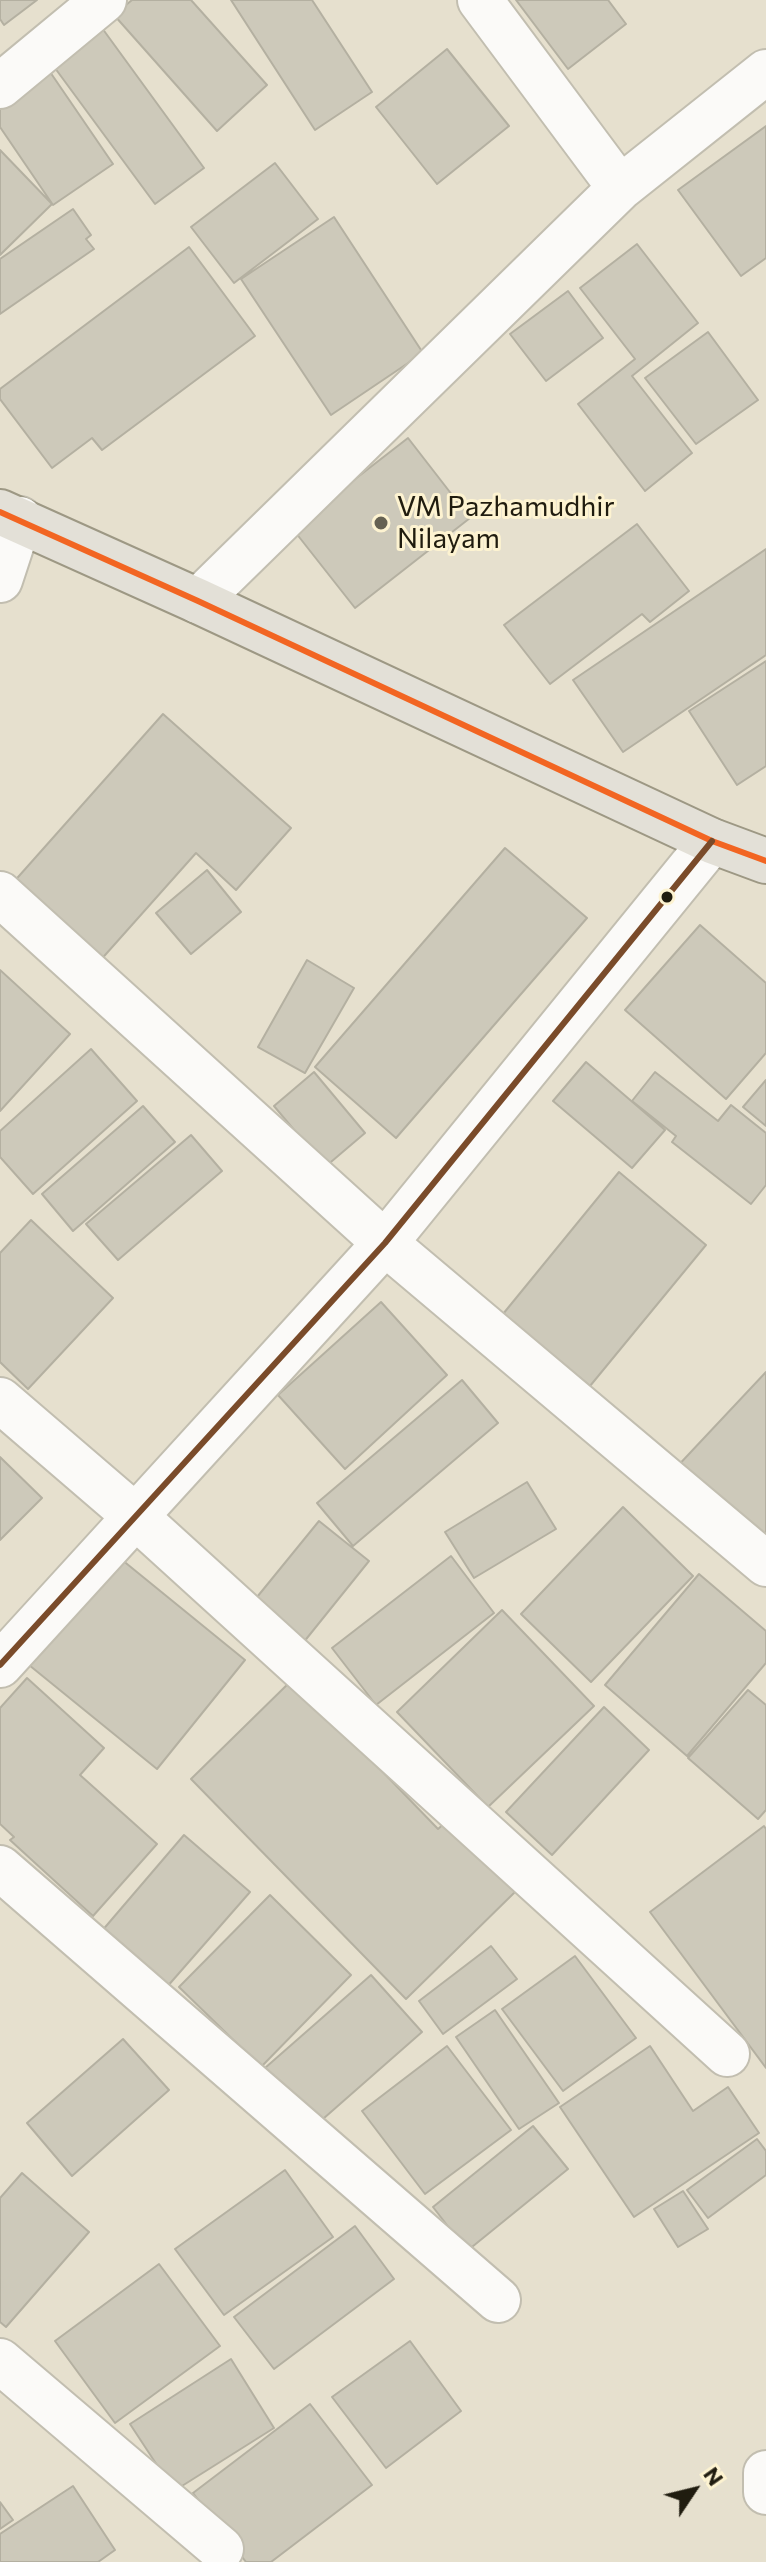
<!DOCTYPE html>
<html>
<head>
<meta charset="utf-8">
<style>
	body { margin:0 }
	#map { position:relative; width:766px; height:2562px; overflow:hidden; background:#e6e0ce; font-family:Commissioner,sans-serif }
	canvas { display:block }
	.north { position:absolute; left:654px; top:2450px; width:80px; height:80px; -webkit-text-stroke:6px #fdf3d1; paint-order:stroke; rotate:55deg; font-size:22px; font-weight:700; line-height:32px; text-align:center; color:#201c0f }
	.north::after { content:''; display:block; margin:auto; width:28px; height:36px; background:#201c0f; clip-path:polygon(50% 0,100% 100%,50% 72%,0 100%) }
</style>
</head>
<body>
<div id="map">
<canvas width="766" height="2562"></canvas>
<div class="north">N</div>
</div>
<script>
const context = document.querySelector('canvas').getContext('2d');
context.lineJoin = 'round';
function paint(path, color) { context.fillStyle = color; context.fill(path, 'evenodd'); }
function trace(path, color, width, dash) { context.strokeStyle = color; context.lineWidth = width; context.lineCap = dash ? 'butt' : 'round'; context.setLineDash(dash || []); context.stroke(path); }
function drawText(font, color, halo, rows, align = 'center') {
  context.font = font + ' Commissioner,sans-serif'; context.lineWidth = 6; context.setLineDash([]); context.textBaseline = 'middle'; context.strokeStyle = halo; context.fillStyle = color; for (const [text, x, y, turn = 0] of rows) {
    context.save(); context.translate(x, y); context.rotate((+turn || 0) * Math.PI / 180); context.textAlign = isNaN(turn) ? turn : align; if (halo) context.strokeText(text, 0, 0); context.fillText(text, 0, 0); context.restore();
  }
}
const building = new Path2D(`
	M0,0H37L4,25L0,19Z
	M132,0H191L267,85L217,131L114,15Z
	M231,0H312L372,92L315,130Z
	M516,0H608L626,24L568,69Z
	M102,28L204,168L155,204L52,64Z
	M447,49L509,126L437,184L376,107Z
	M48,69L113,164L53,205L0,127V103Z
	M766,126V258L741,276L678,190Z
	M0,150L52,204L0,255Z
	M275,163L318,219L234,283L191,227Z
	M73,209L91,235L86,239L94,249L0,314V259Z
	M334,217L423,353L331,415L241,279Z
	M637,244L698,323L632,376L692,453L645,491L578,404L635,359L580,288Z
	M189,247L255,336L102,450L92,438L52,468L0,399V389Z
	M568,291L603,338L546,381L510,334Z
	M708,332L758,400L696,444L645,378Z
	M408,438L470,518L355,608L292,528Z
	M637,524L689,591L650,622L642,614L550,684L504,625Z
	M766,549V655L623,752L573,680Z
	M766,661V766L737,785L689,711Z
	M163,714L291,828L236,890L196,853L98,963L11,885Z
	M505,848L587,918L396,1138L315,1067Z
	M207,870L241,912L191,954L156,913Z
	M700,925L766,983V1053L726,1099L625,1010Z
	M307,960L354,988L305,1073L258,1047Z
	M0,970L70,1034L0,1111Z
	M91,1049L137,1101L33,1194L0,1157V1131Z
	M586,1062L665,1130L632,1168L553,1101Z
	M314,1072L365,1133L325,1167L274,1106Z
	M655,1072L718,1121L731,1105L766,1133V1185L751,1204L672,1142L676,1136L632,1101Z
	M766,1080V1126L743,1107Z
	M143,1106L175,1142L73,1231L42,1194Z
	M191,1135L222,1171L118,1260L86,1224Z
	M619,1172L706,1245L590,1386L503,1314Z
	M31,1220L113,1298L28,1389L0,1362V1253Z
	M381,1302L447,1375L345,1469L278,1395Z
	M766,1372V1559L673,1471Z
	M462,1380L498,1423L353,1546L317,1503Z
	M0,1457L42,1498L0,1540Z
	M527,1482L556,1529L474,1578L445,1532Z
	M623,1507L693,1576L591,1682L521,1614Z
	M319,1521L369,1561L303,1643L253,1602Z
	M116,1555L245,1660L157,1769L29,1665Z
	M451,1556L494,1613L376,1705L332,1648Z
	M699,1574L766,1631V1663L687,1756L605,1685Z
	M502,1610L594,1706L488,1807L397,1712Z
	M27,1678L104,1748L80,1775L157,1844L93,1916L10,1840L14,1837L0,1824V1708Z
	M293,1679L438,1829L447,1821L516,1891L406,1999L191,1779Z
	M748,1690L766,1705V1810L758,1819L688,1758Z
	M604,1707L649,1750L552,1855L506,1812Z
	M764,1826L766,1829V2068L650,1912Z
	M184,1835L250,1892L166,1988L101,1932Z
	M270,1895L351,1975L261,2067L179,1987Z
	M491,1946L517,1979L443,2034L419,2001Z
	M575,1956L636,2038L563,2091L502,2009Z
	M371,1975L422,2032L307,2133L257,2075Z
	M495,2010L559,2103L519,2129L456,2037Z
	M123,2039L169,2090L72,2176L27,2123Z
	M447,2046L511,2130L425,2194L362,2111Z
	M650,2046L693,2111L728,2087L759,2133L634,2217L560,2107Z
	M533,2126L568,2169L467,2251L433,2207Z
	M757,2139L766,2151V2175L708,2218L687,2190Z
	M285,2170L333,2237L224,2315L175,2249Z
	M22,2173L89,2232L6,2327L0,2322V2198Z
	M683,2191L708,2229L678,2247L654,2209Z
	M355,2226L394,2279L274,2369L234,2317Z
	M159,2264L220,2346L115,2423L55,2341Z
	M410,2341L461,2411L386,2468L332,2397Z
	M231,2359L274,2428L174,2491L130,2424Z
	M310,2404L372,2485L271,2562H246L193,2493Z
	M73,2486L115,2550L98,2562H0V2534Z
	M0,2502L13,2520L0,2529Z`);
paint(building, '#cdc9ba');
trace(building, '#b4b0a1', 2);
const minor = new Path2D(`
	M480,0L620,188
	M0,86L104,0
	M0,580L20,519
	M198,601L620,188L766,72
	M0,894L385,1243L766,1564
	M0,1400L135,1516L727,2054
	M0,1665L385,1243L712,841
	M0,1868L498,2300
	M0,2361L221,2549
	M766,2473V2492`);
const major = new Path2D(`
	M0,512L198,601L712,841L766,861`);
trace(minor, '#c2beb0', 48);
trace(major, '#9d9884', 48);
trace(minor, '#fbfaf8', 44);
trace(major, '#e3e0d7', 44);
trace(new Path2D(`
	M0,512L198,601L712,841L766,861`), '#f26522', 6);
trace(new Path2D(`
	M0,1665L385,1243L712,841`), '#7a4b2a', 6);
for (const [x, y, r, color] of [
	[381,523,8,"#656152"],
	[667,897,7,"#201c0f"]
]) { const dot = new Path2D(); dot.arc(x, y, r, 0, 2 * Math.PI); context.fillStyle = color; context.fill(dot); trace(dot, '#fdf3d1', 3); }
drawText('28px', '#201c0f', '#fdf3d1', [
	["VM Pazhamudhir",397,507],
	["Nilayam",397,539]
], 'left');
</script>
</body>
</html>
